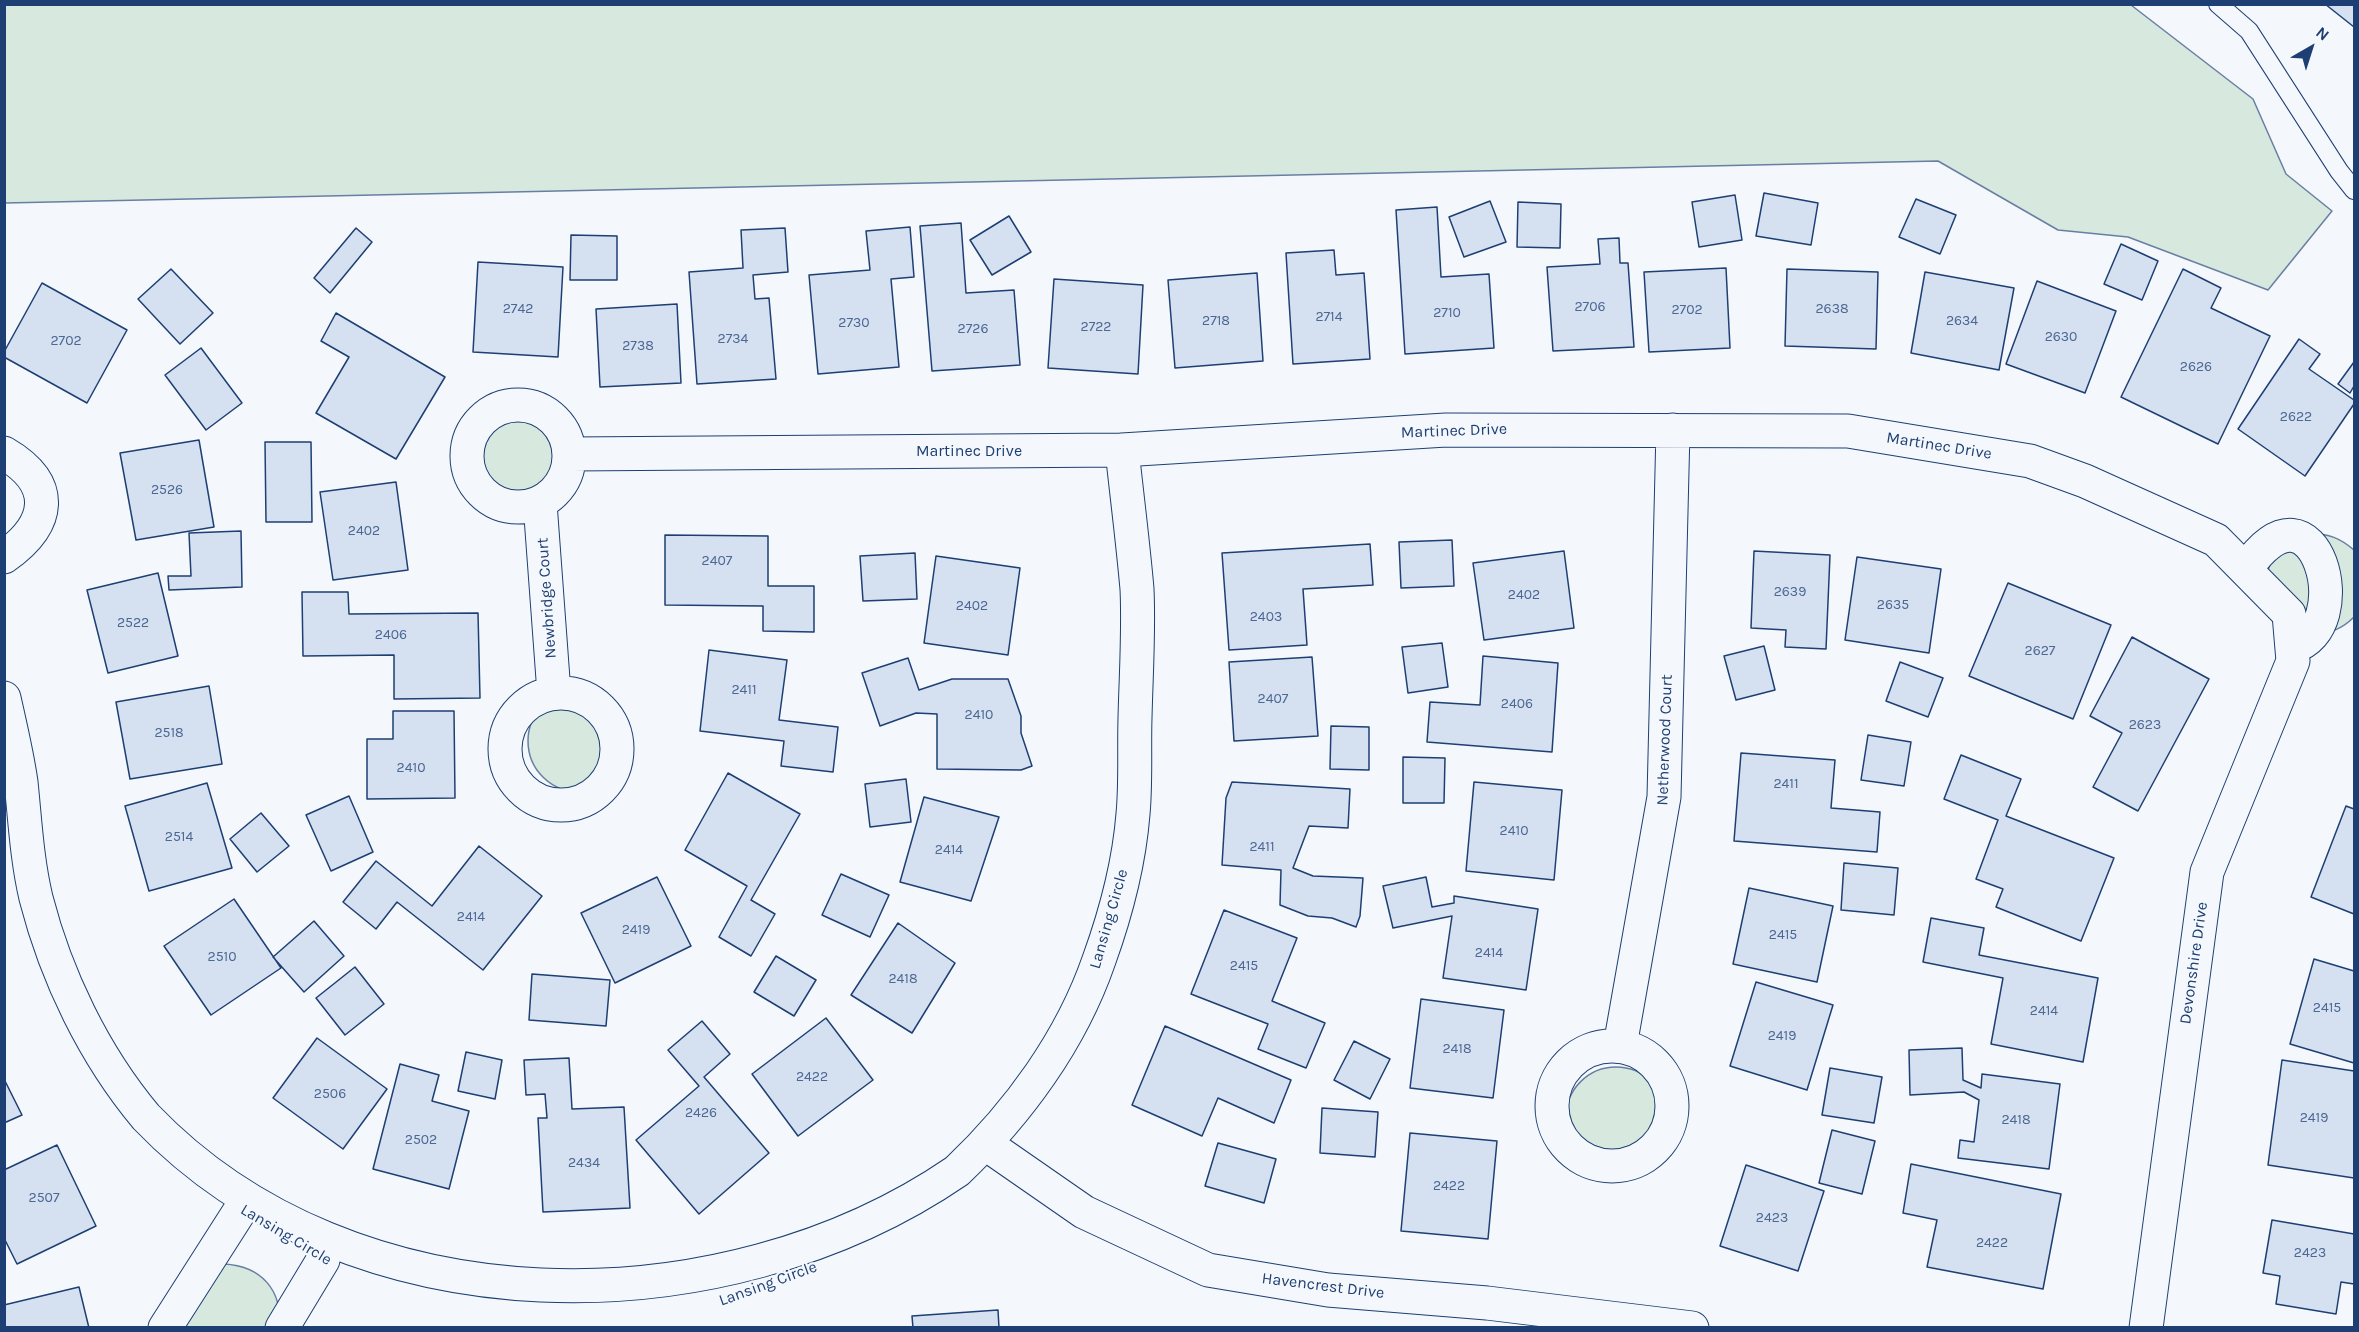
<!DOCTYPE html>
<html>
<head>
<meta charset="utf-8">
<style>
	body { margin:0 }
	#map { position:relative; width:2359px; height:1332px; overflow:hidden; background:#f4f7fb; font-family:Karla,sans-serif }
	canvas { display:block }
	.frame { position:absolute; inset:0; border:6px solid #1d3f73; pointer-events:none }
	.north { position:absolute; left:2281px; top:18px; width:60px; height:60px; -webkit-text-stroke:4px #f4f7fb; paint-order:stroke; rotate:39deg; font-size:16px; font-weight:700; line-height:24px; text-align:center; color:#1d3f73 }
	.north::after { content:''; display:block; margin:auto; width:21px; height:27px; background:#1d3f73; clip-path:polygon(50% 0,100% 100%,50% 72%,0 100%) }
</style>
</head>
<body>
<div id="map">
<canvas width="2359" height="1332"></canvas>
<div class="frame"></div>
<div class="north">N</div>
</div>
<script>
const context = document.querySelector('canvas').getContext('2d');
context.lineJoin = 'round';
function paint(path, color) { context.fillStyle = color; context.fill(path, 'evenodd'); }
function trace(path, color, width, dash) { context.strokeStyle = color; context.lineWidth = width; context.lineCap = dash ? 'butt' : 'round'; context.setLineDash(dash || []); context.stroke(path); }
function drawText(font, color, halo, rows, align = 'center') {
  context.font = font + ' Karla,sans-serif'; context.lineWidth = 4.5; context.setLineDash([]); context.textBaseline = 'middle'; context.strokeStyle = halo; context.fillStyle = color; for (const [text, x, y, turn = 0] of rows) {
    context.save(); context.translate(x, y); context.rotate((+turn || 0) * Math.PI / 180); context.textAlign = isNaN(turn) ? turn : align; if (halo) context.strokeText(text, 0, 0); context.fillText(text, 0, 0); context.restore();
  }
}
const green = new Path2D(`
	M4,5H2131L2253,99L2286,174L2332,211L2268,290L2128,237L2058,230L1938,161L5,203Z
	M472 457a50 50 0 1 1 100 0a50 50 0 1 1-100 0Z
	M2310,533C2329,534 2340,538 2354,550V617C2341,630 2330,633 2312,635L2266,575L2272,560Z
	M528 741a51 51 0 1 1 102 0a51 51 0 1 1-102 0Z
	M1566 1117a50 50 0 1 1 100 0a50 50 0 1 1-100 0Z
	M224,1264C261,1266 283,1290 279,1327H181Z`);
paint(green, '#d7e8df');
trace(green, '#687fa3', 1.5);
const building = new Path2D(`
	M2325,4H2354V27Z
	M1764,193L1818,203L1811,245L1756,236Z
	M1735,195L1742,240L1699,247L1692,202Z
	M1916,199L1956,215L1940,254L1899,237Z
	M1490,201L1506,242L1464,257L1449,217Z
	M1518,202L1561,204L1560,248L1517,247Z
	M1437,207L1441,277L1489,274L1494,348L1405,354L1396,210Z
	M1009,216L1031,252L992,275L970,240Z
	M961,223L966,293L1014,290L1020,365L932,371L920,226Z
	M910,227L914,277L891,279L899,367L818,374L809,275L870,270L866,231Z
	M356,228L372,242L330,293L314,278Z
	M785,228L788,272L753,275L755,299L769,298L776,379L697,384L689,272L743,268L741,230Z
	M571,235L617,236V280H570Z
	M1619,238L1620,263H1628L1634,347L1553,351L1547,267L1600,264L1598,239Z
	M2121,244L2158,261L2142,300L2104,284Z
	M1334,250L1336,275L1364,273L1370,359L1293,364L1286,253Z
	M478,262L563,267L558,357L473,352Z
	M1726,268L1730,348L1649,352L1644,272Z
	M171,269L213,313L180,344L138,299Z
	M1787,269L1878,272L1876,349L1785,346Z
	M2183,269L2221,288L2211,308L2270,336L2218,444L2121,397Z
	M1925,272L2014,288L1999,370L1911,353Z
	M1257,273L1263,361L1175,368L1168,280Z
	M1054,279L1143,285L1138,374L1048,368Z
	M2037,281L2116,311L2085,393L2006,364Z
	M42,283L127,330L87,403L4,357V352Z
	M677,304L681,383L600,387L596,309Z
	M336,313L445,377L396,459L316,413L349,357L321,341Z
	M2299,339L2320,354L2309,369L2354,400V404L2305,476L2238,429Z
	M201,348L242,403L206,430L165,375Z
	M2354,362V386L2350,393L2338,384Z
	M199,440L214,527L136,540L120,453Z
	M265,442H311L312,522H266Z
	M396,482L408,570L333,580L320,492Z
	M241,531L242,587L169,590L168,576H191L189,533Z
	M665,535L768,536V586H814V632L763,631V606L665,605Z
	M1452,540L1454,586L1401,588L1399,542Z
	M1370,544L1373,585L1303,589L1307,645L1229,650L1222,553Z
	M1564,551L1574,628L1484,640L1473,563Z
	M1754,551L1830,555L1826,649L1785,647L1786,630L1751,628Z
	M915,553L917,599L863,601L860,556Z
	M936,556L1020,568L1008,655L924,643Z
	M1857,557L1941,569L1929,653L1845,640Z
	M158,573L178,656L108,673L87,590Z
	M2008,583L2111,625L2073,719L1969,676Z
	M302,592H348L349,614L478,613L480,698L394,699V655L303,656Z
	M2132,637L2209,679L2138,811L2093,787L2122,733L2090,716Z
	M1442,643L1448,687L1408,693L1402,647Z
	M1764,646L1775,690L1736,700L1724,656Z
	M709,650L787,660L779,720L838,727L833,772L781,766L784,741L700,731Z
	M1483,656L1558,663L1552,752L1427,742L1430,702L1480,705Z
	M1312,657L1318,736L1234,741L1229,662Z
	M908,658L919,690L952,679H1008L1021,716V733L1032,766L1021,770L937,769V714L916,713L880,726L862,673Z
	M1900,662L1943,678L1928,717L1886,701Z
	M209,686L222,764L130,779L116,702Z
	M393,711H454L455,798L367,799V739H393Z
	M1331,726L1369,727V770L1330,769Z
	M1868,735L1911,742L1904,786L1861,780Z
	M1741,753L1835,760L1831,808L1880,812L1877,852L1734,841Z
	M1961,755L2021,779L2006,816L2114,858L2081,941L1996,907L2003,889L1976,879L1998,820L1944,799Z
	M1403,757L1445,758L1444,803H1403Z
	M728,773L800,814L751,900L775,914L751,956L719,937L747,886L685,850Z
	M906,779L911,822L870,827L865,784Z
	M1232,782L1350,789L1348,828L1309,826L1293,868L1313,876L1363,878L1360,916L1356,927L1332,918L1308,916L1280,905L1281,870L1222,865L1226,798Z
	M1474,782L1562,790L1554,880L1466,871Z
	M207,783L232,868L149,891L125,806Z
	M349,796L373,852L331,871L306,815Z
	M924,797L999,817L971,901L900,882Z
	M2346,806L2354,809V914L2311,897Z
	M261,813L289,846L257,872L230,839Z
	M479,846L542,896L483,970L397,902L376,929L343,902L376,861L432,906Z
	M1844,863L1898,868L1894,915L1841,910Z
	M841,874L889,895L870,937L822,915Z
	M657,877L691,946L615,983L581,913Z
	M1426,877L1432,907L1454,903V896L1538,909L1526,990L1443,978L1452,916L1393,928L1383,886Z
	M1749,888L1833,906L1817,982L1733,964Z
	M234,899L281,968L211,1015L164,946Z
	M1224,910L1297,938L1272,1001L1325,1023L1306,1068L1258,1049L1268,1024L1191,994Z
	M1931,918L1984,928L1979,955L2098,978L2083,1062L1991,1044L2003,978L1923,962Z
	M314,921L344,956L304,992L273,957Z
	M898,923L955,963L912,1033L851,995Z
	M776,956L816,980L794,1016L754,992Z
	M2314,959L2354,971V1063L2290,1044Z
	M355,967L384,1004L345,1035L316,998Z
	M532,974L610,980L606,1026L529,1020Z
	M1756,982L1833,1005L1807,1090L1730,1066Z
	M1421,999L1504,1010L1493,1098L1410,1088Z
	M826,1018L873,1080L798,1136L752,1074Z
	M702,1021L730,1054L704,1077L769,1153L699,1214L636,1140L699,1086L668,1050Z
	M1165,1026L1291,1080L1274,1123L1218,1098L1202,1136L1132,1105Z
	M317,1038L387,1089L343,1149L273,1098Z
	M1354,1041L1390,1059L1370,1099L1334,1080Z
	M1962,1048L1963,1080L1981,1088L1982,1074L2060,1084L2049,1169L1958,1158L1960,1140L1974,1142L1979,1100L1964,1092L1910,1095L1909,1050Z
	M466,1052L502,1060L495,1099L458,1091Z
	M569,1058L572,1109L624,1107L630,1208L543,1212L538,1118H547L545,1094L526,1095L524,1060Z
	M2282,1060L2354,1071V1178L2268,1165Z
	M400,1064L439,1075L432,1101L469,1111L449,1189L373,1169Z
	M1830,1068L1882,1077L1874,1123L1822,1115Z
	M4,1079L22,1115L4,1123Z
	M1322,1108L1378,1112L1375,1157L1320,1153Z
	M1832,1130L1875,1141L1862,1194L1819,1183Z
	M1410,1133L1497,1141L1488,1239L1401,1231Z
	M1218,1143L1276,1159L1264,1203L1205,1186Z
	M57,1145L96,1226L17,1264L4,1238V1170Z
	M1911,1164L2061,1194L2043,1289L1927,1267L1937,1220L1903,1213Z
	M1746,1165L1824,1191L1798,1271L1720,1246Z
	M2272,1220L2354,1234V1284L2341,1282L2336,1314L2276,1304L2280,1276L2263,1273Z
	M79,1287L89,1328H4V1305Z
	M998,1310L999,1328H913L912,1316Z`);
paint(building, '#d5e0f0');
trace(building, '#1d3f73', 1.5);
const service = new Path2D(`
	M2218,4L2249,31L2339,171L2354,190`);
const minor = new Path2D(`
	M467 456a51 51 0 1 1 102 0a51 51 0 1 1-102 0Z
	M4,453C57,484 51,524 4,557
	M570,454L1122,450L1446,430L1848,431L2030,461L2085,481L2216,540L2289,614L2293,661L2207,872L2146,1328
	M540,503L554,693
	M2246,569C2316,466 2359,630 2292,647
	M505 749a56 56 0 1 1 112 0a56 56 0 1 1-112 0Z
	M4,698C10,725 17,754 21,782C25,821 27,860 36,898C56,976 94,1055 146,1117C352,1332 722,1332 957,1171C1018,1113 1071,1041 1099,960C1116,913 1129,864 1133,814C1136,782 1134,750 1135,718C1136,675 1139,631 1137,589C1133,543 1127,497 1122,450
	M1552 1106a60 60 0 1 1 120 0a60 60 0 1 1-120 0Z
	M1620,1046L1664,797L1673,430
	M986,1144L1084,1212L1208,1270L1328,1290L1487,1303L1692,1328
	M165,1328L241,1209
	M282,1328L323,1260`);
trace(service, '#1d3f73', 20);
trace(minor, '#1d3f73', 35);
trace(service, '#f4f7fb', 18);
trace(minor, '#f4f7fb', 33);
drawText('14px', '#4b6792', null, [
	["2706",1590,307],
	["2742",518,309],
	["2638",1832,309],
	["2702",1687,310],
	["2710",1447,313],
	["2714",1329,317],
	["2718",1216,321],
	["2634",1962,321],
	["2730",854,323],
	["2722",1096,327],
	["2726",973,329],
	["2630",2061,337],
	["2734",733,339],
	["2702",66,341],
	["2738",638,346],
	["2626",2196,367],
	["2622",2296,417],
	["2526",167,490],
	["2402",364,531],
	["2407",717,561],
	["2639",1790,592],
	["2402",1524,595],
	["2635",1893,605],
	["2402",972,606],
	["2403",1266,617],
	["2522",133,623],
	["2406",391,635],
	["2627",2040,651],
	["2411",744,690],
	["2407",1273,699],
	["2406",1517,704],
	["2410",979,715],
	["2623",2145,725],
	["2518",169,733],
	["2410",411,768],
	["2411",1786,784],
	["2410",1514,831],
	["2514",179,837],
	["2411",1262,847],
	["2414",949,850],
	["2414",471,917],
	["2419",636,930],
	["2415",1783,935],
	["2414",1489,953],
	["2510",222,957],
	["2415",1244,966],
	["2418",903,979],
	["2415",2327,1008],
	["2414",2044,1011],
	["2419",1782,1036],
	["2418",1457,1049],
	["2422",812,1077],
	["2506",330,1094],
	["2426",701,1113],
	["2419",2314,1118],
	["2418",2016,1120],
	["2502",421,1140],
	["2434",584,1163],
	["2422",1449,1186],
	["2507",44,1198],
	["2423",1772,1218],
	["2422",1992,1243],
	["2423",2310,1253]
]);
drawText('16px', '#1d3f73', '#f4f7fb', [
	["Martinec Drive",1454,431,-2],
	["Martinec Drive",1939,446,9],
	["Martinec Drive",969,451],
	["Newbridge Court",547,598,-94],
	["Netherwood Court",1665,740,-88],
	["Lansing Circle",1109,919,-74],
	["Devonshire Drive",2194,963,-82],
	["Lansing Circle",286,1235,31],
	["Lansing Circle",768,1284,-20],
	["Havencrest Drive",1323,1286,7]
]);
</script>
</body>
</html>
